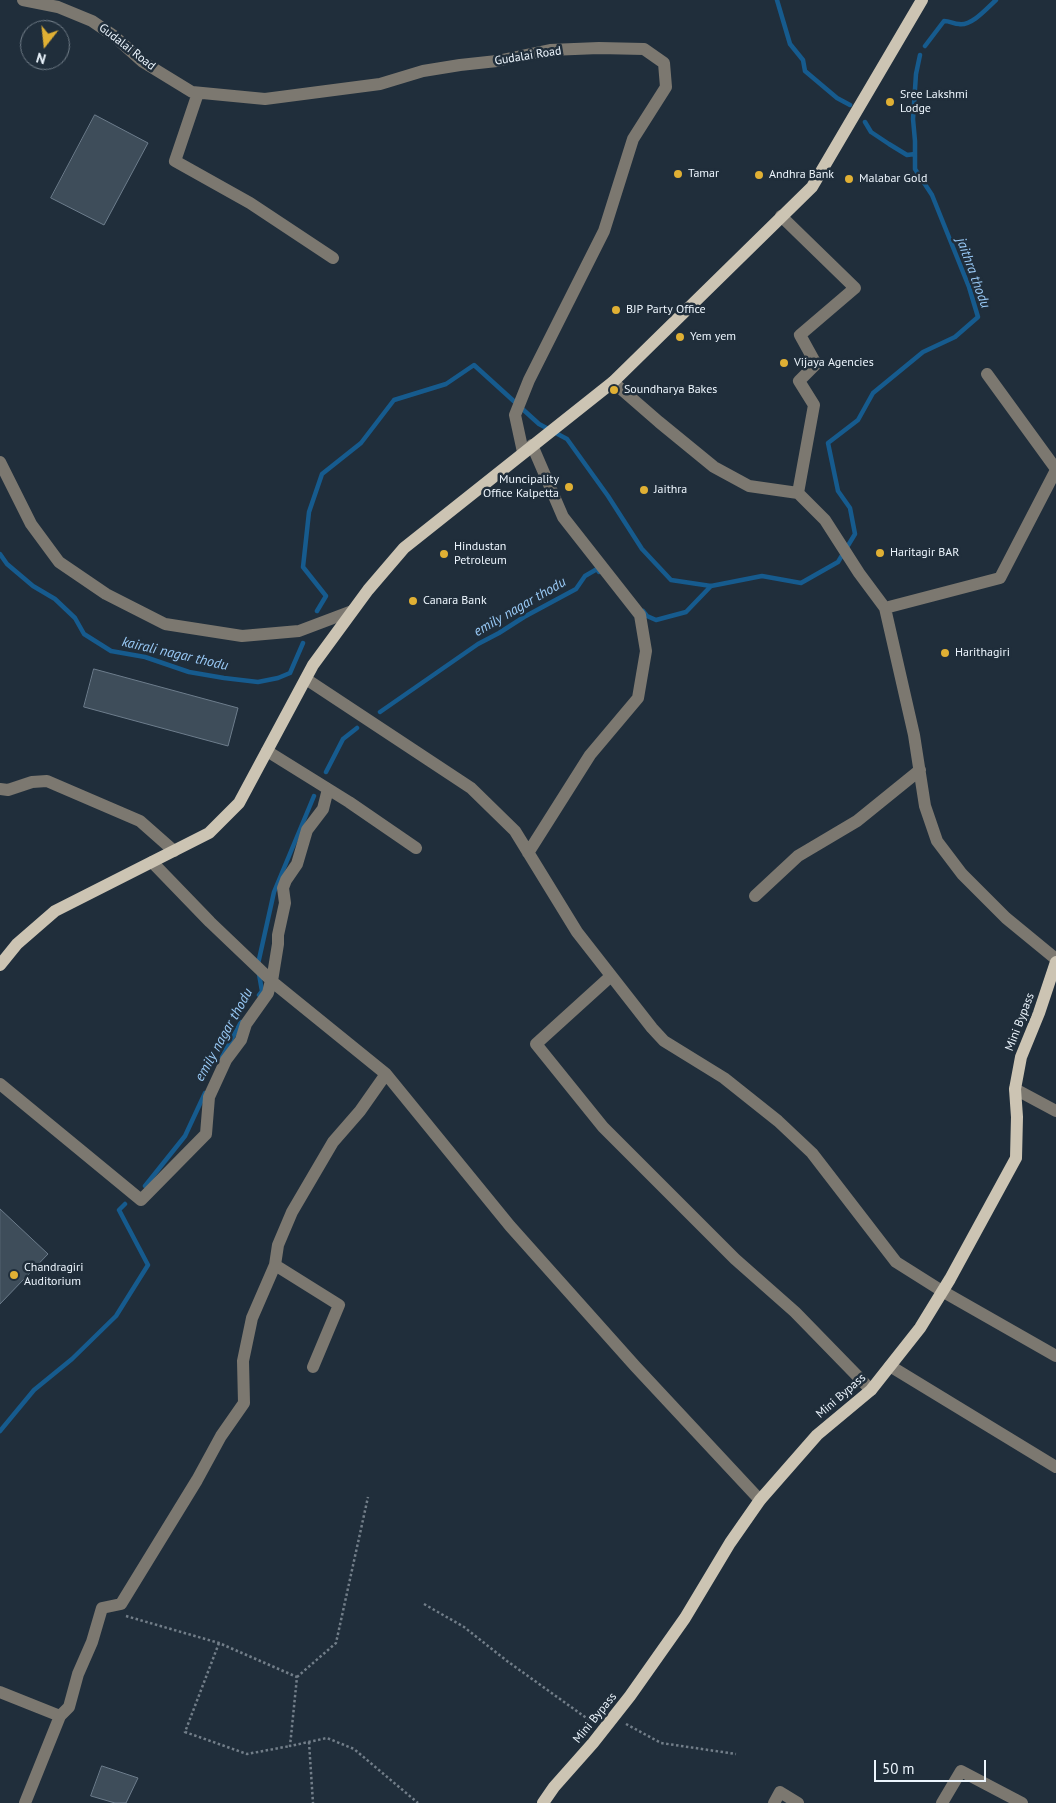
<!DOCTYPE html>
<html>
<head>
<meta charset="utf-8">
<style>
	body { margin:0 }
	#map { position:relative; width:1056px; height:1803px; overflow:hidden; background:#202e3b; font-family:"PT Sans",sans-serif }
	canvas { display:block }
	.north { position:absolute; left:20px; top:20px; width:50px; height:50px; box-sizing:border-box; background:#202e3b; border:1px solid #727e89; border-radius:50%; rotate:196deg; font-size:14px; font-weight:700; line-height:20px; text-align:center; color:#ecf5fd }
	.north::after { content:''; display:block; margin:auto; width:18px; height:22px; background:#e0b034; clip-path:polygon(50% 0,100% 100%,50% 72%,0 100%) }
	.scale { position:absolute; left:874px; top:1760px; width:112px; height:22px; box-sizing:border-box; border:2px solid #ecf5fd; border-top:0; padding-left:6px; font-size:15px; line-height:18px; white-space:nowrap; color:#ecf5fd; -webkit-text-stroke:4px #202e3b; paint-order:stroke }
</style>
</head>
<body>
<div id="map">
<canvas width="1056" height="1803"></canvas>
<div class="north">N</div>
<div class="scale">50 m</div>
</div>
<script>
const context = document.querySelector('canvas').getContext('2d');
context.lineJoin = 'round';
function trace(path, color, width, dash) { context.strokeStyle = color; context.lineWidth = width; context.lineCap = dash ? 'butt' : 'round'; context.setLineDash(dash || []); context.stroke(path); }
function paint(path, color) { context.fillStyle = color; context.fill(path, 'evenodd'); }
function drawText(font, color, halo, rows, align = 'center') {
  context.font = font + ' "PT Sans",sans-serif'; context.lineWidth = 5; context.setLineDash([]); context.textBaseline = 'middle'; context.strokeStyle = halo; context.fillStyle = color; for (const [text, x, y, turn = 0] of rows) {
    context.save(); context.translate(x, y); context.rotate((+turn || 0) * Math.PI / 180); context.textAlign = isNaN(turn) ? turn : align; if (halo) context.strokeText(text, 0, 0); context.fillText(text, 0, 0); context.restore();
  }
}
trace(new Path2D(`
	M777,0L790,44L803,60L805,71L837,98L850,105
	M925,46L944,21C950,21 954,24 959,24C972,26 987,8 996,0
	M865,122L871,132L889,144L907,155L915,154
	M0,554L7,564L33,586L55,599L75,618L84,634L111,651L145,657L189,672L224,678L258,682L278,678L290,673L303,643
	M317,611L326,596L303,567L309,512L322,474L361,443L394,400L446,384L474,365L539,424L567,439L608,496L642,549L671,580L711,586L762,576L801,583L838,562L855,534L850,508L838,491L828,443L858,420L873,393L923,352L955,337L978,317L969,287L932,195L915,169V141L913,119L916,74L920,55
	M643,611L647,616L656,620L686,612L711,586
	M380,712L478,644L499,633L524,617L576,589L585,576L597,569L599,572
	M326,772L343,739L357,728
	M258,964L274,892L314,796
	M259,974L262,991L259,995
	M222,1057L241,1022
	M145,1186L185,1136L205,1093
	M0,1431L34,1390L72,1359L116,1316L148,1265L119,1210L125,1204`), '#165b8e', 4.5);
const building = new Path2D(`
	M95,115L148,143L104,225L51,198Z
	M94,669L238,708L228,746L84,707Z
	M0,1209L48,1254L0,1304Z
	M102,1766L138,1778L126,1803H115L91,1796Z`);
paint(building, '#3e4d5a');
trace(building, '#6d7d8c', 1);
trace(new Path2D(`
	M424,1604L464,1627L507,1661L592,1722
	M126,1616L219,1643L297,1677L290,1746L327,1738L354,1749L418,1803
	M219,1643L185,1732L247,1754L290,1746
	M297,1677L336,1643L368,1497
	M626,1724L661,1743L736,1754
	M309,1742L313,1803`), '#727e89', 2.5, [2.5, 2.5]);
trace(new Path2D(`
	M23,0L58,7L92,21L114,36L143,62L192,92L265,99L380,84L423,71L460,65L497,61L550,50L599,48L644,49L664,63L666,87L633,139L604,231L529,380L515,415L523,452
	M198,93L175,161L250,203L333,258
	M781,216L855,288L800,335L816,364L799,381L814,405L798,493
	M987,374L1056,469
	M613,382L659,422L714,467L749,486L798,493L825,520L859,573L885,608L914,735L925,806L937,841L962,874L1006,918L1056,959
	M0,462L31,524L59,562L106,594L165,624L242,636L299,631L352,611
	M885,608L1000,578L1056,470
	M306,679L471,788L515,831L577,932L652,1028L664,1041L724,1078L778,1121L812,1153L896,1262L942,1291L1056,1356
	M267,751L349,802L416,848
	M0,789L8,790L32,782L47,781L140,821L174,851
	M528,853L590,755L638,698L646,651L640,615L563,517L532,445
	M152,862L210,922L275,984L386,1074L510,1226L635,1366L760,1500
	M755,896L798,856L857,821L920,770
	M611,976L536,1044L603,1127L735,1259L795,1312L871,1390
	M272,981L278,944V935L285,903L283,888L286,880L297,864L307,830L323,809L328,789
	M0,1084L141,1200L206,1134L209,1097L226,1060L241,1040L246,1024L268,993L271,980
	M1015,1089L1056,1111
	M890,1366L1056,1467
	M313,1367L339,1305L275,1265L278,1245L292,1212L333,1142L360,1111L386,1074
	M0,1692L60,1716
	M25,1803L60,1716L69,1707L78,1674L92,1642L102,1608L121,1604L197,1480L221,1436L244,1403L243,1361L252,1318L275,1265
	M774,1803L780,1792L798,1803
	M942,1803L961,1771L1022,1803`), '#7c7870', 12);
trace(new Path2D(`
	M0,965L17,944L55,911L209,833L239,803L313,665L368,590L404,548L613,382L812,187L922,0
	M543,1803L554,1787L593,1743L630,1696L685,1618L730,1543L760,1500L817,1435L871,1390L920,1328L950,1279L1016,1158L1017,1117L1015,1089L1021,1057L1039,1013L1056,962`), '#ccc4b3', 12);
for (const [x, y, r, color] of [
	[890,102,5,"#e0b034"],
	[678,174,5,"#e0b034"],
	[759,175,5,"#e0b034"],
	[849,179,5,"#e0b034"],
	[616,310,5,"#e0b034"],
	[680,337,5,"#e0b034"],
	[784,363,5,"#e0b034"],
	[614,390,5,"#e0b034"],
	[569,487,5,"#e0b034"],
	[644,490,5,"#e0b034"],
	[880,553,5,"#e0b034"],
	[444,554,5,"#e0b034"],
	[413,601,5,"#e0b034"],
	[945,653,5,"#e0b034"],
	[14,1275,5,"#e0b034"]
]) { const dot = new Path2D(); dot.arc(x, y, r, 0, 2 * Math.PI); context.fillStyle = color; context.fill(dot); trace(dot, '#202e3b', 2); }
drawText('12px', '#ecf5fd', '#202e3b', [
	["Gudalai Road",127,47,38],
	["Gudalai Road",528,56,-9],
	["Mini Bypass",1020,1022,-69],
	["Mini Bypass",841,1396,-41],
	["Mini Bypass",595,1718,-51]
]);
drawText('12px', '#ecf5fd', '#202e3b', [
	["Sree Lakshmi",900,95],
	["Lodge",900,109],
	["Tamar",688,174],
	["Andhra Bank",769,175],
	["Malabar Gold",859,179],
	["BJP Party Office",626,310],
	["Yem yem",690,337],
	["Vijaya Agencies",794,363],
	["Soundharya Bakes",624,390],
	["Muncipality",559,480,"right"],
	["Office Kalpetta",559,494,"right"],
	["Jaithra",654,490],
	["Hindustan",454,547],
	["Petroleum",454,561],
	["Haritagir BAR",890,553],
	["Canara Bank",423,601],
	["Harithagiri",955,653],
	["Chandragiri",24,1268],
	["Auditorium",24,1282]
], 'left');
drawText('italic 14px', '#99caf7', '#202e3b', [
	["jaithra thodu",973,273,70],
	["emily nagar thodu",520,607,-30],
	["kairali nagar thodu",175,654,13],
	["emily nagar thodu",224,1035,-61]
]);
</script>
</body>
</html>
